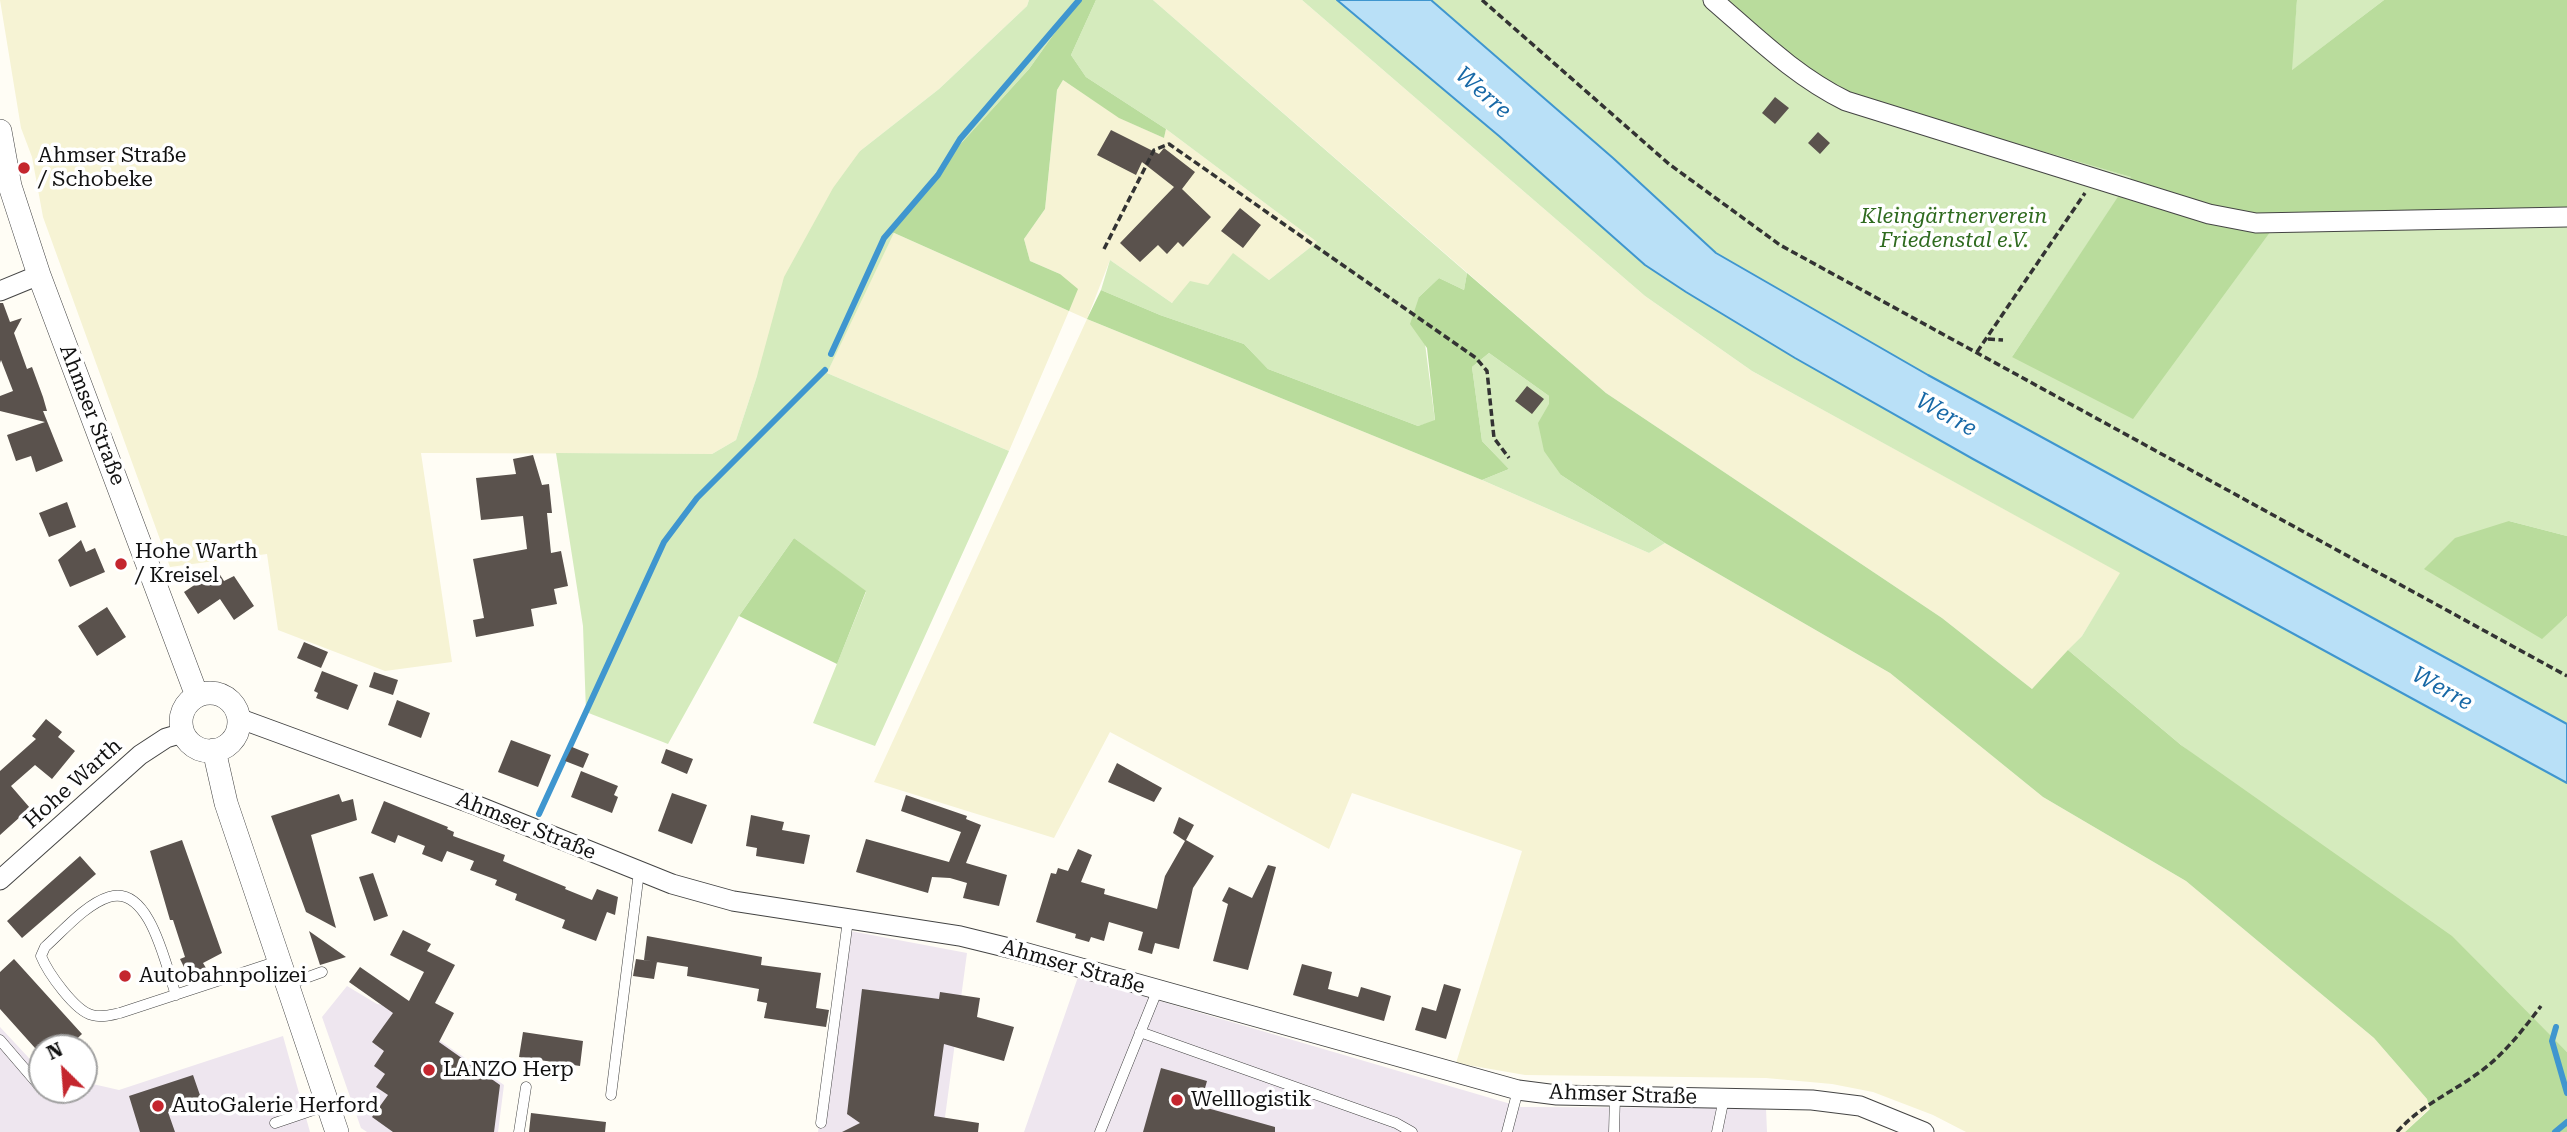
<!DOCTYPE html>
<html>
<head>
<meta charset="utf-8">
<style>
	body { margin:0 }
	#map { position:relative; width:2567px; height:1132px; overflow:hidden; background:#fffdf5; font-family:"Roboto Serif",serif }
	canvas { display:block }
	.north { position:absolute; left:28px; top:1034px; width:70px; height:70px; box-sizing:border-box; background:#fff; border:2px solid #a0a0a0; border-radius:50%; rotate:335deg; font-size:19px; font-weight:700; line-height:28px; text-align:center; color:#111 }
	.north::after { content:''; display:block; margin:auto; width:24px; height:32px; background:#c4262e; clip-path:polygon(50% 0,100% 100%,50% 72%,0 100%) }
</style>
</head>
<body>
<div id="map">
<canvas width="2567" height="1132"></canvas>
<div class="north">N</div>
</div>
<script>
const context = document.querySelector('canvas').getContext('2d');
context.lineJoin = 'round';
function paint(path, color) { context.fillStyle = color; context.fill(path, 'evenodd'); }
function trace(path, color, width, dash) { context.strokeStyle = color; context.lineWidth = width; context.lineCap = dash ? 'butt' : 'round'; context.setLineDash(dash || []); context.stroke(path); }
function drawText(font, color, halo, rows, align = 'center') {
  context.font = font + ' "Roboto Serif",serif'; context.lineWidth = 7; context.setLineDash([]); context.textBaseline = 'middle'; context.strokeStyle = halo; context.fillStyle = color; for (const [text, x, y, turn = 0] of rows) {
    context.save(); context.translate(x, y); context.rotate((+turn || 0) * Math.PI / 180); context.textAlign = isNaN(turn) ? turn : align; if (halo) context.strokeText(text, 0, 0); context.fillText(text, 0, 0); context.restore();
  }
}
paint(new Path2D(`
	M845,930L967,953L943,1132H818Z
	M1078,977L1521,1107L1766,1108L1767,1132H1024Z
	M347,986L377,1004L390,1006L504,1085L498,1132H367L361,1128L322,1017Z
	M0,1027L42,1072V1090H84V1082L119,1090L283,1036L310,1132H0Z`), '#eee6ef');
paint(new Path2D(`
	M0,0H1029L1027,6L939,89L860,151L757,376L736,440L712,454L421,453L452,662L385,671L278,630L267,554L170,567L43,217L32,157L21,128Z
	M1153,0H1302L1645,296L1752,371L2121,573L2082,636L2032,689L1942,618L1606,393Z
	M1063,80L1120,118L1164,138L1166,129L1317,242L1269,280L1233,254L1208,286L1172,303L1110,260L1087,319L1482,480L1649,553L1665,543L1890,673L2043,797L2186,881L2374,1038L2427,1099L2430,1108L2405,1132H1966L1933,1115L1873,1092L1832,1084L1766,1078L1525,1075L1456,1063L1522,851L1352,793L1329,849L1110,732L1054,838L874,782L1087,319L1069,311L1009,451L827,373L892,232L1069,311L1060,274L1030,261L1024,239L1045,209L1057,90Z`), '#f6f3d4');
paint(new Path2D(`
	M1029,0H1078L1029,69L944,162L901,218L827,373L1009,451L875,746L813,723L866,592L794,538L739,616L668,744L586,712L583,626L556,453L712,454L736,440L757,376L784,277L833,188L860,151L939,89L1027,6Z
	M1096,0H1153L1467,273L1464,290L1439,278L1419,297L1435,421L1418,426L1268,369L1244,344L1160,315L1101,290L1110,260L1172,303L1190,281L1208,285L1233,253L1269,280L1317,242L1166,129L1086,77L1071,55Z
	M1302,0H1337L1499,136L1645,265L1686,292L1795,358L1973,459L2567,783V1052L2524,1010L2181,745L2068,650L2082,636L2120,573L1752,371L1645,296Z
	M1431,0H1726L1849,95L2132,177L2012,357L2284,213L2567,210V536L2509,521L2542,638L2567,616V724L1928,375L1716,253L1613,158Z
	M2297,0H2384L2291,71Z
	M1489,353L1549,396L1561,475L1665,543L1649,553L1482,480L1509,469L1482,441L1472,367Z`), '#d5ebbd');
paint(new Path2D(`
	M1078,0H1096L1071,55L1086,77L1166,129L1164,138L1119,118L1063,80L1057,90L1045,209L1024,239L1030,261L1060,274L1078,289L1069,311L892,232L944,162L1029,69Z
	M1726,0H2297L2292,70L2384,0H2567V210L2284,213L2133,419L2012,357L2131,177L1849,95L1819,80Z
	M1467,273L1606,393L1942,618L2032,689L2068,650L2181,745L2452,936L2567,1052V1132H2405L2430,1109L2427,1099L2374,1038L2186,881L2043,797L1890,673L1665,543L1561,475L1544,451L1538,423L1549,404V396L1489,353L1472,367L1482,441L1509,469L1482,480L1087,319L1101,290L1160,315L1244,344L1268,369L1418,426L1435,420L1427,348L1410,324L1419,297L1439,278L1464,290Z
	M2509,521L2567,536V616L2542,639L2424,569L2455,538Z
	M794,538L866,591L837,664L739,616Z`), '#b9dc9c');
const water = new Path2D(`
	M1337,0H1431L1613,158L1716,253L1928,375L2567,724V783L1973,459L1795,358L1686,292L1645,265L1499,136Z`);
paint(water, '#b9e0f7');
trace(water, '#3f96cf', 2);
trace(new Path2D(`
	M831,354L884,238L938,175L960,139L1079,0
	M539,814L664,542L697,498L825,370
	M2556,1027L2552,1041L2567,1093
	M2555,1132L2567,1122`), '#3f96cf', 6);
paint(new Path2D(`
	M1775,97L1789,108L1775,124L1762,113Z
	M1111,130L1159,154L1164,148L1195,172L1182,189L1211,217L1183,247L1178,242L1167,254L1158,245L1140,262L1120,243L1174,187L1133,155L1142,162L1136,175L1097,155Z
	M1818,132L1830,143L1820,154L1808,143Z
	M1240,208L1261,225L1243,248L1221,231Z
	M0,303H3L10,322L22,318L14,333L27,369L32,367L43,397L47,411H43L63,461L36,472L31,456L16,461L7,435L45,422L0,411V396L13,391L1,360L0,363Z
	M1527,386L1544,399L1532,414L1515,401Z
	M533,455L542,485L549,484L552,513H547L551,553L561,551L568,586L554,589L557,604L531,609L534,626L476,637L473,620L484,618L473,559L527,549L523,516L481,520L476,478L516,474L513,459Z
	M67,502L76,527L49,537L39,513Z
	M81,540L86,552L95,548L105,572L70,587L58,560Z
	M217,570L224,581L234,576L254,606L234,620L220,599L198,614L184,592Z
	M107,607L126,637L97,656L78,626Z
	M304,642L328,652L321,668L297,658Z
	M322,671L358,685L348,710L316,698L318,693L314,691Z
	M374,672L398,680L393,695L369,687Z
	M397,700L430,713L421,738L388,725Z
	M46,719L62,732L58,737L75,751L52,779L35,765L11,786L30,808L0,835V771L36,739L32,736Z
	M511,740L551,755L538,787L498,772Z
	M572,747L589,754L583,768L565,761Z
	M666,749L693,759L687,774L661,763Z
	M1117,763L1162,788L1154,802L1108,782Z
	M581,771L618,786L614,795L618,797L612,813L571,797Z
	M672,793L707,805L692,844L658,831Z
	M339,794L342,802L353,799L357,820L311,835L336,928L306,912L271,816Z
	M906,795L967,816L966,819L981,825L966,863L1007,875L999,906L963,898L967,883L950,878L932,877L928,893L856,872L866,839L949,862L961,832L901,811Z
	M384,801L448,827L447,829L454,832L453,836L505,855L503,861L566,887L565,889L592,900L597,889L618,897L615,915L607,912L596,941L562,928L565,920L515,900L517,894L495,885L497,880L470,870L474,861L447,851L442,862L422,854L425,846L398,835L395,843L371,833Z
	M751,815L784,822L782,830L810,835L804,864L756,856L757,848L746,846Z
	M1179,817L1194,825L1186,840L1214,856L1193,888L1179,949L1155,943L1152,954L1138,950L1143,932L1109,922L1104,941L1091,937L1089,942L1075,938L1076,934L1036,922L1051,873L1056,874L1058,868L1068,871L1078,849L1092,855L1081,882L1105,889L1104,894L1157,909L1165,876L1185,841L1173,833Z
	M182,840L222,953L203,963L206,968L189,977L180,959L185,957L173,920H170L150,851Z
	M80,856L96,874L22,938L7,921Z
	M1268,865L1276,867L1248,970L1213,961L1228,904L1222,901L1229,887L1252,898Z
	M373,873L388,916L374,921L359,877Z
	M403,930L431,944L427,951L455,965L435,1003L454,1013L439,1042L500,1085L494,1132H393L372,1117L388,1095L376,1087L385,1074L374,1066L384,1051L372,1042L393,1013L349,982L360,967L409,1001L424,972L390,955Z
	M309,931L346,957L320,965Z
	M647,936L762,957L761,965L821,973L816,1008L829,1010L826,1027L764,1018L767,1003L757,1001L759,989L687,976L688,967L644,960Z
	M14,959L82,1034L67,1048H35L0,1009V972Z
	M636,959L657,962L654,979L633,976Z
	M1302,964L1332,972L1328,989L1358,997L1361,987L1391,996L1384,1021L1293,995Z
	M1444,984L1461,989L1446,1039L1415,1030L1422,1007L1436,1011Z
	M862,989L939,999L940,992L980,998L977,1017L1014,1027L1004,1061L944,1044L934,1116L979,1123L978,1132H842L860,1123L847,1114Z
	M523,1032L583,1041L580,1066L519,1057Z
	M1161,1068L1207,1081L1200,1106L1275,1127V1132H1143Z
	M193,1075L202,1101L168,1112L175,1132H140L129,1096Z
	M531,1113L606,1122L605,1132H529Z`), '#5a524d');
const service = new Path2D(`
	M289,984L322,972
	M176,995C166,967 150,884 109,897C86,904 63,931 45,947L41,956C48,973 75,1011 92,1015C102,1018 111,1015 120,1013L266,965L280,960
	M1140,1032L1396,1123L1412,1132
	M0,1040L42,1089
	M611,1095L639,872
	M275,1123L328,1105
	M821,1123L848,920
	M519,1132L526,1087
	M1100,1132L1157,991
	M1507,1132L1518,1090
	M1614,1132L1615,1096
	M1717,1132L1724,1098`);
const minor = new Path2D(`
	M1713,0C1756,37 1795,76 1846,101L2209,214L2256,223L2567,217
	M0,291L39,275
	M238,718L478,806L672,884L733,901L960,936L1013,949L1518,1090L1557,1095L1812,1100L1860,1106L1924,1132
	M0,880L140,755L166,738L183,733`);
const tertiary = new Path2D(`
	M0,131L10,186L39,275L197,696
	M181 722a29 29 0 1 1 58 0a29 29 0 1 1-58 0Z
	M214,750L226,803L337,1132`);
trace(service, '#444', 11);
trace(minor, '#444', 21);
trace(tertiary, '#444', 24);
trace(new Path2D(`
	M1482,0L1669,164L1780,245L2567,676
	M1104,249L1154,150L1169,144L1476,358L1487,371L1494,438L1509,458
	M1988,339L2003,340
	M1977,352L2085,193
	M2397,1132C2420,1106 2449,1094 2477,1074C2503,1056 2522,1031 2541,1006`), '#333', 3.5, [7, 3.5]);
trace(service, '#fff', 10);
trace(minor, '#fff', 19);
trace(tertiary, '#fff', 23);
for (const [x, y, r, color] of [
	[24,168,7,"#c4262e"],
	[121,564,7,"#c4262e"],
	[125,976,7,"#c4262e"],
	[429,1070,7,"#c4262e"],
	[1177,1100,7,"#c4262e"],
	[158,1106,7,"#c4262e"]
]) { const dot = new Path2D(); dot.arc(x, y, r, 0, 2 * Math.PI); context.fillStyle = color; context.fill(dot); trace(dot, '#fff', 2.5); }
drawText('21px', '#111', '#fff', [
	["Ahmser Straße",38,156],
	["/ Schobeke",38,180],
	["Hohe Warth",135,552],
	["/ Kreisel",135,576],
	["Autobahnpolizei",139,976],
	["LANZO Herp",443,1070],
	["Welllogistik",1191,1100],
	["AutoGalerie Herford",172,1106]
], 'left');
drawText('italic 21px', '#2f6b1f', '#fff', [
	["Kleingärtnerverein",1954,217],
	["Friedenstal e.V.",1954,241]
]);
drawText('21px', '#111', '#fff', [
	["Ahmser Straße",92,415,69],
	["Hohe Warth",73,784,-42],
	["Ahmser Straße",526,826,22],
	["Ahmser Straße",1073,967,16],
	["Ahmser Straße",1623,1095,2]
]);
drawText('italic 23px', '#1768a6', '#fff', [
	["Werre",1483,93,41],
	["Werre",1946,415,29],
	["Werre",2442,689,29]
]);
</script>
</body>
</html>
